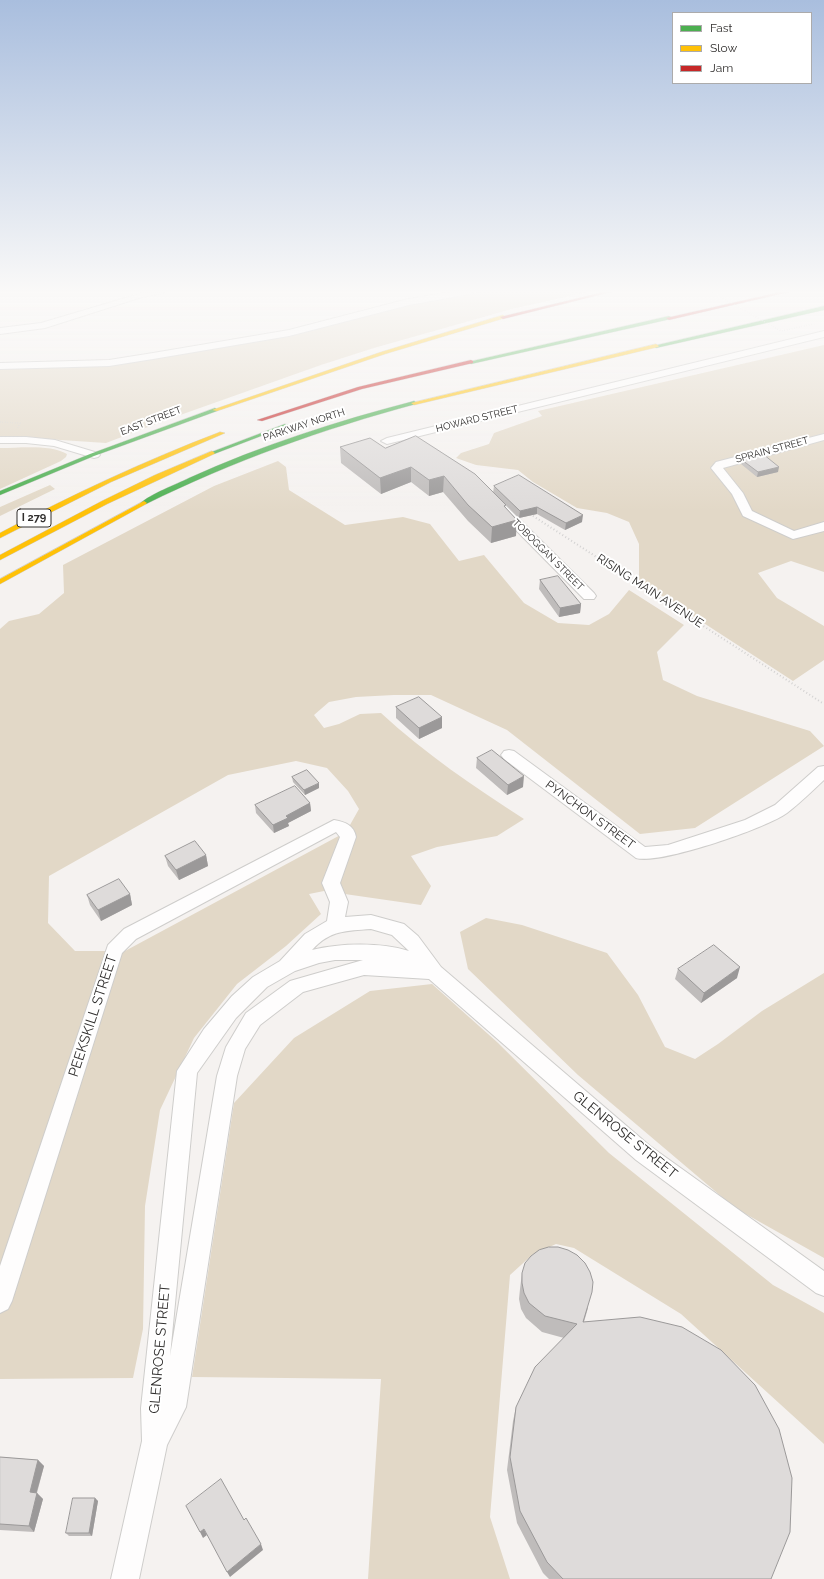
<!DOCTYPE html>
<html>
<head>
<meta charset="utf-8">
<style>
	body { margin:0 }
	#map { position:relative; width:824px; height:1579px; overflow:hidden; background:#f5f2f0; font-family:Raleway,sans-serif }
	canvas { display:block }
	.legend { position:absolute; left:672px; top:12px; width:140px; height:72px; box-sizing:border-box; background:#fff; border:1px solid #acabab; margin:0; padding:5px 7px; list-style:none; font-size:12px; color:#302e2d }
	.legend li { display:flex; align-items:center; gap:8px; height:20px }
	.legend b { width:20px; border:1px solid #acabab }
</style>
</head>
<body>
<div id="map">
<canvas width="824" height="1579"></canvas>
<ul class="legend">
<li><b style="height:5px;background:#4caf50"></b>Fast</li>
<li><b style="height:5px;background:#ffc107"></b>Slow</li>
<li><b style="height:5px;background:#c62828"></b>Jam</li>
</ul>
</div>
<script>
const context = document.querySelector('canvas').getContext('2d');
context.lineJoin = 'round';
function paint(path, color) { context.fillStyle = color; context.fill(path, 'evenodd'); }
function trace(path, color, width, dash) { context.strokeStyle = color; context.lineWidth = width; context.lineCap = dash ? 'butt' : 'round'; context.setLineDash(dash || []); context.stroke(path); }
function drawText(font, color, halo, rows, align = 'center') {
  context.font = font + ' Raleway,sans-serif'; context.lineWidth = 4; context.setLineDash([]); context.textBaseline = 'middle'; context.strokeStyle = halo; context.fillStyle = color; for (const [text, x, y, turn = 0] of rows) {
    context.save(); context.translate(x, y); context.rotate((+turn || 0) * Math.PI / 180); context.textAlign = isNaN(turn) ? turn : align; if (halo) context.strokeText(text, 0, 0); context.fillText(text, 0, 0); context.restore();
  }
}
paint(new Path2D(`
	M485,291H592L512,309L374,348L321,365L169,419L106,443L0,436V368L80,367L287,337L407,306Z
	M824,345V572L791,561L758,573L777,598L824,626V660L793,681L639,581V544L629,522L607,513L577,508L533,482L518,470L476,465L456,458L461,453L489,444L494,433L542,416L538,411Z
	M0,448C19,448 51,444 67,454L66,457L61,461L0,489Z
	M278,461L286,467L289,490L345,525L403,517L430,524L459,561L484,555L524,603L558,623L589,625L609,614L629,590L684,625L657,652L663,680L697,696L810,731L824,746L695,828L640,834L507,730L431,695H394L356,697L329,702L314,715L324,728L339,724L360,714L381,713C425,754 475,787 524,819L497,836L437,847L411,856L431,886L421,905L324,891L309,894L321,914L286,946L237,984L194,1038L160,1110L145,1206L143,1329L133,1378L0,1379V629L9,621L39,614L64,593L63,565L214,486ZM296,761L327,768L348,791L359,809L346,832L125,951H75L48,923L49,876L228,775Z
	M50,485L55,489L0,516V507Z
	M486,918L522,925L607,953L638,995L665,1047L695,1059L718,1044L762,1011L824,973V1258L735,1208L578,1075L468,969L460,932Z
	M432,984L497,1042L609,1153L773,1285L824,1313V1444L681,1314L574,1248L556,1244L532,1255L510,1275L490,1517L510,1579H368L381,1379L192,1377L234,1103L294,1038L370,991Z`), '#e2d8c7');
const street = new Path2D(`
	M149,291H165L163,293L142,297L45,328L0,334V328L41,323Z
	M457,291H474L469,294L409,305L289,336L153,359L109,366L0,369V363L109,360L153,353L289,330L408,299Z
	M824,331V337L387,444L381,441L387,438Z
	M824,434V440L723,468L743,493L752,511L794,531L824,522V531L793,539L743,516L732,494L711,468L716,462Z
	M0,437H26L55,440L98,453L100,455L98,457L94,458L54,446L26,443H0Z
	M501,504L505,505L594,593L596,596L594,599H584L497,511L495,508L497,505Z
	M509,750L514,751L645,847L668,845L745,820L775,805L818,767L824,766V780C812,791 800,803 787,813C767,828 659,865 636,858L504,759L501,755L504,751Z
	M334,820C345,822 354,825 356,837L340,883L348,902L345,917L371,915L404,924L418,936L441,967L650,1146L824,1271V1296L816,1293L636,1160L429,979L364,975L303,992L260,1025L245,1049L237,1076L186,1407L167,1445L139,1579H111L142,1441L141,1408L177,1071L204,1029L232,996L253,977L280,961L305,934L327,921L330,902L322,883L340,837L336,832L136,939L122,953L12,1301L8,1309L0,1313V1266L108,945L124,929ZM371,929L392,935L409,951C381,942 340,943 312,950C330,930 346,931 371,929ZM335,960H363L290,981L246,1013L226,1047L217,1076L170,1356L197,1073L236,1018L267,987L295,971L319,963Z`);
const fast = new Path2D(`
	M824,306V310L656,348L653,346Z
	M669,316L671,317V319L471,364L468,362Z
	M414,401L417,403L416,404C323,429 233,461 146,504H142L141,503C150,494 177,484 189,478C262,445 337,421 414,401Z
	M215,408L218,410L217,411L94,456L0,495V491L90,454Z
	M285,424L290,425L214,454L209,453Z`);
const slow = new Path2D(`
	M503,315L506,317L505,318L385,354L217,411L212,410L381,352Z
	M656,344L659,346L658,347L414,405L411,403Z
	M220,432L225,433L111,482L0,538V533C71,495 144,461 220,432Z
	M212,451L215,453L214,454L107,504L0,560V555L102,501L155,475Z
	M144,501L147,503L146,504L0,584V579Z`);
const jam = new Path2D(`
	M608,291H615L503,319L500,317Z
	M785,291H793L669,320L666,318Z
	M471,360L473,361V363L362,389L262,421L257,420L358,387Z`);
trace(street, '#cecdcb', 2);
trace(fast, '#cecdcb', 1);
trace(slow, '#cecdcb', 1);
trace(jam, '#cecdcb', 1);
trace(new Path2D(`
	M0,422L20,423L18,428`), '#d3d2d2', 1.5, [0.5, 2]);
trace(new Path2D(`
	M530,514L824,704`), '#d3d2d2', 2, [1, 2.5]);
paint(street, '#fefdfd');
paint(fast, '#4caf50');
paint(slow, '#ffc107');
paint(jam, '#c62828');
trace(new Path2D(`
	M710,291L781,331L814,324`), '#d3d2d2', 1.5, [0.5, 2]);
paint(new Path2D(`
	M340,447L385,448L493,493L494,486L582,522L565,530L537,514L519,518L503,502L506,508L516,536L491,543L468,521L443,492L429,496L411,482L381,494L341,463Z
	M742,460L778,472L757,477L741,464Z
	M540,580L581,604L580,613L559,617L539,589Z
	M396,707L442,717V728L419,739L396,718Z
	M477,758L523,787L507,795L476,768Z
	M292,777L319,788L305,795L293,782Z
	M310,803L311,811L288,823L289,826L274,833L256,813L255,805Z
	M206,855L208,866L179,880L168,866L165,856Z
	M130,894L132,905L101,921L90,905L87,895Z
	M678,969L737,978L701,1003L675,979Z
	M522,1273L588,1308L584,1322L771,1579H549L543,1573L517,1523L507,1470L513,1421L516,1407L564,1338L542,1332L526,1318L521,1309L519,1299L520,1289Z
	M0,1457L38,1460L44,1466L37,1493L43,1499L34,1532L0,1530Z
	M95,1498L98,1501L92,1536H69L66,1533Z`), '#bfbcbb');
paint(new Path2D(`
	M411,467V482L381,494L380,478Z
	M779,467L778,472L757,477L758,472Z
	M444,476L443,492L429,496V480Z
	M537,507V514L519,518L520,511Z
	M583,515L582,522L565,530L566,523Z
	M517,520L516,536L491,543L492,527Z
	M581,604L580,613L559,617L560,608Z
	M442,717V728L419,739V728Z
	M524,776L523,787L507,795L508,785Z
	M319,783V788L305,795L304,790Z
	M310,803L311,811L288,823L289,826L274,833L273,825L286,816Z
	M206,855L208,866L179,880L176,870Z
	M130,894L132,905L101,921L98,910Z
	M740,967L737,978L701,1003L704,993Z
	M38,1460L44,1466L35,1498L30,1492Z
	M37,1493L43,1499L34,1532L29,1526Z
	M95,1498L98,1501L92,1536L89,1533Z
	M204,1529L207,1535L203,1538L200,1532Z
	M261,1544L263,1550L230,1577L227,1572Z`), '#9b9999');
const building = new Path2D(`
	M416,436L475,474L506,505L504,506L517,520L492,527L468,505L444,476L429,480L411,467L380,478L340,447L370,438L385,448Z
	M763,454L779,467L758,472L742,460Z
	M519,475L583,515L566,523L537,507L520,511L494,486Z
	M558,576L581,604L560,608L540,580Z
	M419,697L442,717L419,728L396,707Z
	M492,750L524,776L508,785L477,758Z
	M307,770L319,783L304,790L292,777Z
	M295,786L310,803L286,816L288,818L273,825L255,805Z
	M195,841L206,855L176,870L165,856Z
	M119,879L130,894L98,910L87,895Z
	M714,945L740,967L704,993L678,969Z
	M549,1247H558L568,1250L577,1255L585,1263L590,1272L593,1282L592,1292L583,1322L640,1317L682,1327L721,1350L755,1385L779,1429L792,1478L790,1532L771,1579H563L547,1562L520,1511L510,1457L516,1407L535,1367L577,1324L545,1316L529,1303L524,1293L522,1283V1273L525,1263L531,1256L539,1250Z
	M0,1457L38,1460L30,1492L37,1493L29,1526L0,1524Z
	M221,1479L244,1520L246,1518L261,1544L227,1572L204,1529L200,1532L186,1506Z
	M73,1498H95L89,1533H66Z`);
paint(building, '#dedbda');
trace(building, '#9b9999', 1);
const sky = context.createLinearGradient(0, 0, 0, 512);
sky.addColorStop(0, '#a9bede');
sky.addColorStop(0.57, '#faf9f8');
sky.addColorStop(1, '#faf9f800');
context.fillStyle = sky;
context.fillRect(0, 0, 824, 512);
drawText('10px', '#302e2d', '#fff', [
	["HOWARD STREET",477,419,-14],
	["EAST STREET",151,421,-21],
	["PARKWAY NORTH",304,425,-18],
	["SPRAIN STREET",772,450,-15],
	["TOBOGGAN STREET",548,555,45]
]);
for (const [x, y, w] of [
	[34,518,34]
]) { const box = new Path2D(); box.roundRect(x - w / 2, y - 9, w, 18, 3); context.fillStyle = '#fff'; context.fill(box); trace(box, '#302e2d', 1); }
drawText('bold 11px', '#302e2d', null, [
	["I 279",34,518]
]);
drawText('12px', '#302e2d', '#fff', [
	["RISING MAIN AVENUE",650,591,33],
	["PYNCHON STREET",590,815,36]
]);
drawText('14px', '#302e2d', '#fff', [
	["PEEKSKILL STREET",93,1016,-72],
	["GLENROSE STREET",625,1135,39],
	["GLENROSE STREET",160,1349,-85]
]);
</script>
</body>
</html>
